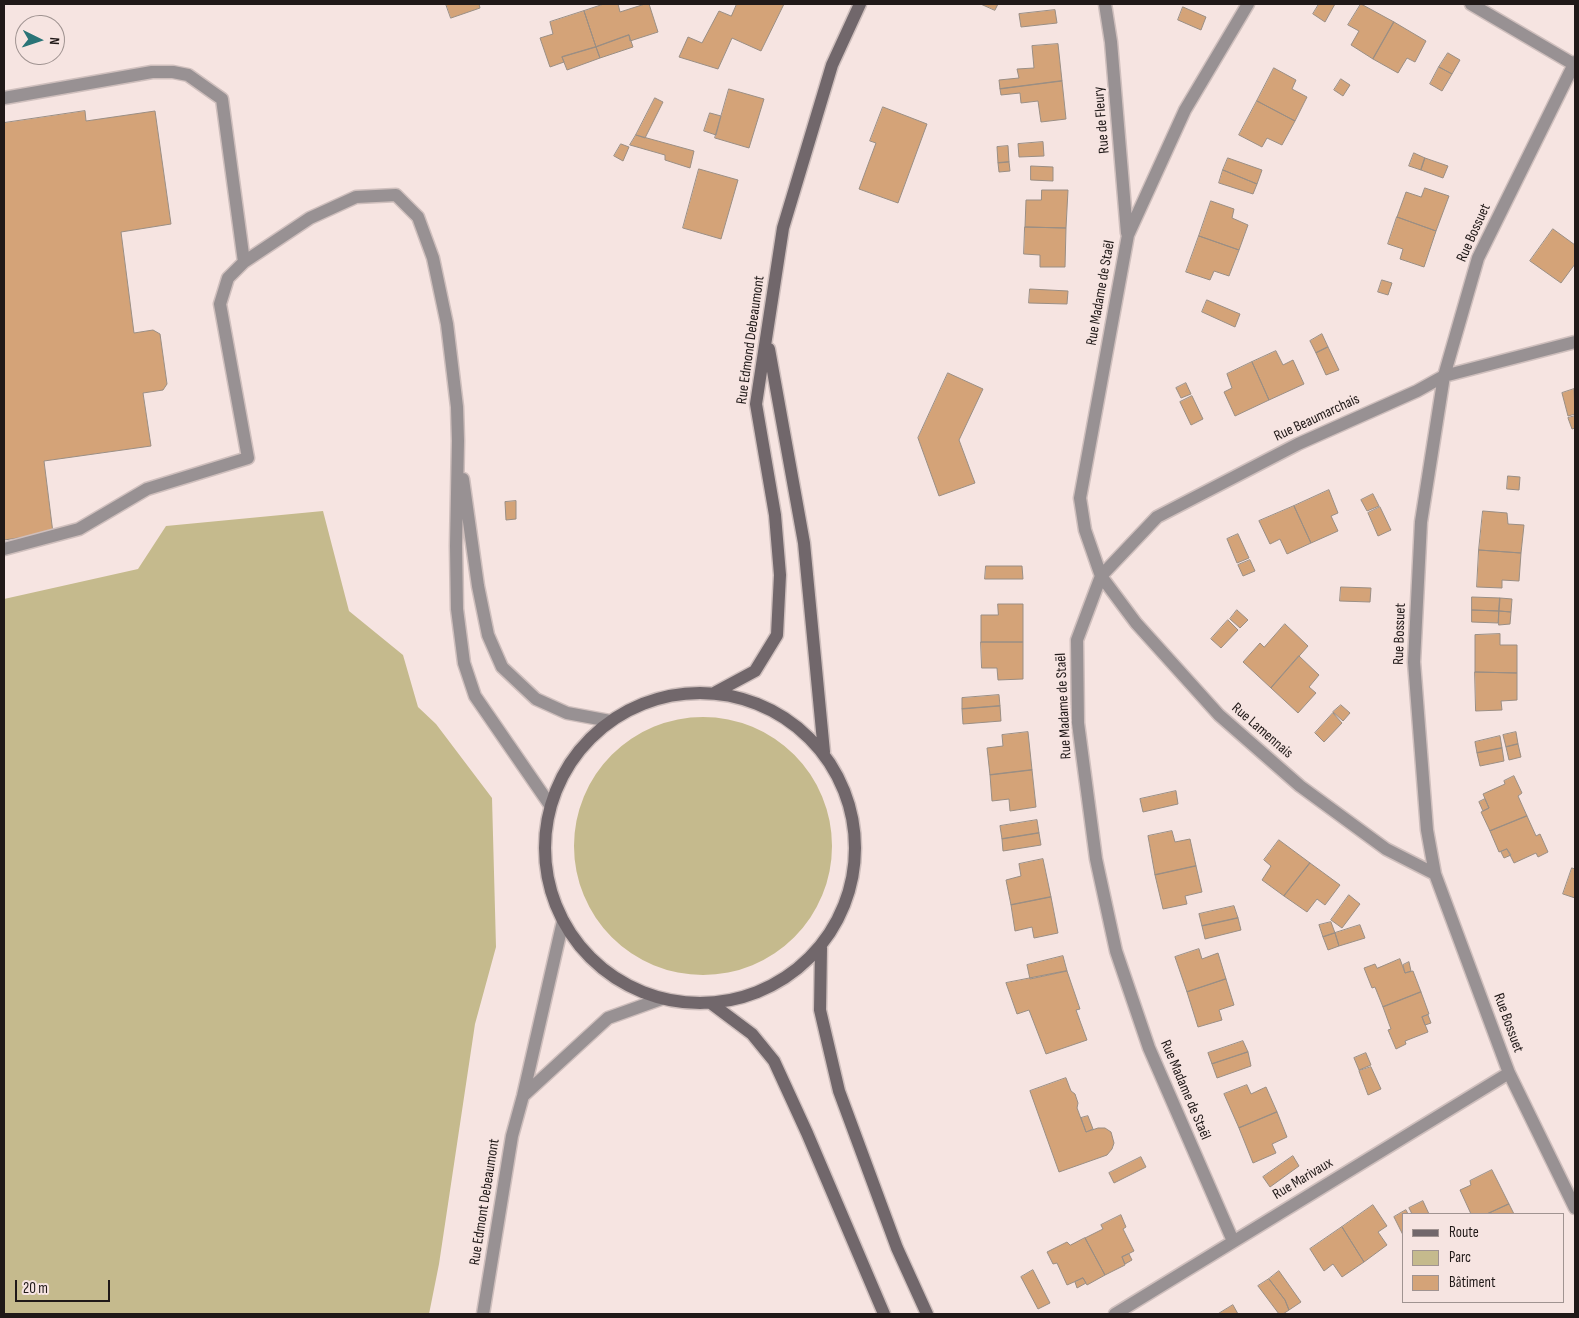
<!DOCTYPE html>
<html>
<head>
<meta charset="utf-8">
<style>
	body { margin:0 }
	#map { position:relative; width:1579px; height:1318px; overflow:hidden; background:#f6e4e1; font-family:"Sofia Sans Condensed",sans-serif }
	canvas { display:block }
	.frame { position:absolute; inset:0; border:5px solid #201918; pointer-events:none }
	.legend { position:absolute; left:1402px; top:1213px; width:162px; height:90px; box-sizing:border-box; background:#f6e4e1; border:1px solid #a09391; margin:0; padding:6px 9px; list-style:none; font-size:15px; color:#201918 }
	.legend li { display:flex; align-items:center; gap:10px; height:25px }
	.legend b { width:25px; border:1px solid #a09391 }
	.north { position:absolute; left:15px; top:15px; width:50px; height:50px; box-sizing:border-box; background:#f6e4e1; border:1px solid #a09391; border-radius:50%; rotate:94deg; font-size:14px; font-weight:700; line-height:20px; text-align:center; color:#201918 }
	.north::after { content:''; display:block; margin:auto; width:18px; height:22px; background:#2a7477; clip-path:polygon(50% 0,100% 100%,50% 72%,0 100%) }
	.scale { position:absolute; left:15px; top:1280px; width:95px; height:22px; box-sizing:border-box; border:2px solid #201918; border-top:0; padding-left:6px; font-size:15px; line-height:18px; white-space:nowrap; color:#201918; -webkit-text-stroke:4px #f6e4e1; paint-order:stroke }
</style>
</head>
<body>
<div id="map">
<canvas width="1579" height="1318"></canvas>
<div class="frame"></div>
<ul class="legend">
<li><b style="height:6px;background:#71676b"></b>Route</li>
<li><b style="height:14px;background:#c5ba8d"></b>Parc</li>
<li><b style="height:14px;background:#d4a378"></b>Bâtiment</li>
</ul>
<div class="north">N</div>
<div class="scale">20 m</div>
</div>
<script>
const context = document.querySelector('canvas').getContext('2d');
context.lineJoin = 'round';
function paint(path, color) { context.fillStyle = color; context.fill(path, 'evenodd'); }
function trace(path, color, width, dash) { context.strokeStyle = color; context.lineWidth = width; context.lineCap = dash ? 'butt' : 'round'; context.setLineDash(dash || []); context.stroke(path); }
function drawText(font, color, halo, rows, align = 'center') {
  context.font = font + ' "Sofia Sans Condensed",sans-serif'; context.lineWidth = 5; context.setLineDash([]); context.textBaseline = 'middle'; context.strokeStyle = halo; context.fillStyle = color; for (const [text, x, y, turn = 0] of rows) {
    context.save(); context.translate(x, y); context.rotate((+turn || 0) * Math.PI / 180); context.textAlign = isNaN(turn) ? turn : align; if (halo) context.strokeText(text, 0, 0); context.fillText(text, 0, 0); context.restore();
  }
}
paint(new Path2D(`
	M323,511L349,611L403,655L418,707L436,724L492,798L496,947L475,1024L439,1264L429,1314H4V599L138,569L166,526Z
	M574 846a129 129 0 1 1 258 0a129 129 0 1 1-258 0Z`), '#c5ba8d');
const building = new Path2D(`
	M446,4H479L480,8L451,18Z
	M604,4H618L620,12L645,4H649L658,32L630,41L629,35L596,47L584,11Z
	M737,4H784L761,51L732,38L718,69L679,57L688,37L702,43L719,11L731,16Z
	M981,4H998L995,10Z
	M1319,4H1335L1325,22L1313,14Z
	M1361,4L1394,22L1373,59L1351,45L1359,31L1348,25Z
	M1183,7L1206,17L1201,30L1178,20Z
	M1055,10L1057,23L1021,27L1019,14Z
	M584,11L596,47L562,57L564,62L550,67L540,38L553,34L550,22Z
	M1394,22L1426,41L1415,62L1407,58L1398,73L1373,59Z
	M629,35L633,47L600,58L596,47Z
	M1058,44L1062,81L1000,89L999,80L1019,78L1017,69L1034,68L1032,46Z
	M596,47L600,58L567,70L562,57Z
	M1448,53L1460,60L1452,74L1439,67Z
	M1439,67L1452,74L1442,91L1430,84Z
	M1274,68L1296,80L1292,89L1307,97L1295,121L1257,101Z
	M1341,79L1350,85L1343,96L1334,90Z
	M1062,81L1066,119L1041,122L1038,101L1021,103L1020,93L1001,95L1000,89Z
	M729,89L764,99L749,148L715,138Z
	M655,98L663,102L645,138L636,135Z
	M1257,101L1295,121L1282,145L1267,138L1262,147L1239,135Z
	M883,107L927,124L898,203L859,189L876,143L870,141Z
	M85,111L86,121L155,111L171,224L121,232L134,333L153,330L160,334L167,384L163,390L143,393L151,446L44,461L53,533L4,540V123Z
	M710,113L721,116L716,135L704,131Z
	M636,135L694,151L690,168L665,160V155L630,145Z
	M1043,142L1044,156L1019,157L1018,144Z
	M621,144L629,147L623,161L614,156Z
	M1008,146L1009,162L998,163L997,147Z
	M1414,153L1425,158L1421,170L1409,166Z
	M1228,158L1262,170L1257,184L1223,170Z
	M1425,158L1448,166L1443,178L1421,170Z
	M1009,162L1010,171L999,172L998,163Z
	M1031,166L1053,167V181L1031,180Z
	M699,169L738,180L721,239L683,228Z
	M1223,170L1257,184L1253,194L1219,183Z
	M1425,188L1449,196L1436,231L1397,217L1406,192L1421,197Z
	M1042,190H1068L1066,228L1025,227L1026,200H1041Z
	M1211,201L1234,209L1232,218L1248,225L1239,250L1199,236Z
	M1397,217L1436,231L1424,267L1400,259L1403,249L1388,244Z
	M1025,227L1066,228L1065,267H1040V255L1024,254Z
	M1553,229L1575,245V264L1561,283L1530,261Z
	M1199,236L1239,250L1229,276L1214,271L1210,280L1186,272Z
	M1382,280L1392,283L1388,295L1378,292Z
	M1030,289L1068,291L1067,304L1029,303Z
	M1207,300L1240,314L1235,327L1202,312Z
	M1322,334L1328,347L1316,353L1310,341Z
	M1328,347L1339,370L1326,375L1316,353Z
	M1276,351L1283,365L1293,360L1304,384L1269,400L1252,362Z
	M1252,362L1269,400L1235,416L1224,392L1232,388L1227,374Z
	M948,373L983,389L959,440L975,483L939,496L918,438Z
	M1186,383L1191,394L1181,398L1176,388Z
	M1574,389L1575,414L1568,416L1562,393Z
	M1192,396L1203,419L1191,425L1180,402Z
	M1575,416V428L1572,429L1568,418Z
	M1508,476L1520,477L1519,490L1507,489Z
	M1329,490L1338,513L1331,516L1338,531L1311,543L1294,506Z
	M1373,494L1379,506L1367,511L1361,500Z
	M516,501V519L506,520L505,502Z
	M1294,506L1311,543L1287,554L1280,539L1270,544L1259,521Z
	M1380,507L1391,530L1378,536L1368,513Z
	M1483,511L1507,513L1508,524L1524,525L1521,553L1479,550Z
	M1238,534L1249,558L1237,563L1227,539Z
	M1479,550L1521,553L1519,581L1502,580V588L1477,587Z
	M1250,560L1255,571L1243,576L1238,565Z
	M986,566H1022L1023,579H985Z
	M1341,587L1371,588L1370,602L1340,601Z
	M1472,597L1500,598L1499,611L1472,610Z
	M1500,598L1512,599L1511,612L1499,611Z
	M998,604H1023V642H981V615H998Z
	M1237,610L1248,620L1240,628L1230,619Z
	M1472,610L1499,611L1498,623L1472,622Z
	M1499,611L1511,612L1510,624L1499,625Z
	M1228,620L1238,630L1221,648L1211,639Z
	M1285,624L1308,646L1271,688L1243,662L1260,643L1264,647Z
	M1500,634V645H1517V673L1475,672V635Z
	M981,642H1023V679L998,680L997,668H982Z
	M1299,656L1319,675L1309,687L1316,693L1298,713L1271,688Z
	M1475,672L1517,673V700L1501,701L1502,710L1476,711Z
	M999,695L1000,706L962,709V698Z
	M1341,705L1350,713L1343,721L1333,712Z
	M1000,706L1001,721L963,724L962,709Z
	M1333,713L1342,723L1324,742L1315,733Z
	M1028,732L1032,770L990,775L987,748L1003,746L1002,735Z
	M1516,732L1518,744L1506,747L1503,735Z
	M1500,736L1502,748L1477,753L1475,742Z
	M1518,744L1521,757L1509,760L1506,747Z
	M1502,748L1504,761L1480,766L1477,753Z
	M1032,770L1036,807L1010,811L1009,799L992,801L990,775Z
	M1514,776L1522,793L1518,796L1527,816L1490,831L1481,812L1489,808L1483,794L1505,784L1504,781Z
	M1176,791L1178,804L1143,812L1140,799Z
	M1485,799L1489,808L1483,811L1479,802Z
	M1527,816L1536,836L1540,834L1548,852L1538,857L1536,853L1514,863L1507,849L1499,852L1490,831Z
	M1037,820L1039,833L1002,839L1000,826Z
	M1172,831L1175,842L1190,839L1196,866L1155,875L1148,836Z
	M1039,833L1041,845L1003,851L1002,839Z
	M1279,840L1310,863L1284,896L1262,880L1271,866L1264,860Z
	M1507,849L1511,855L1504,858L1501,852Z
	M1043,859L1051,897L1011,905L1006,880L1021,876L1019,864Z
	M1310,863L1340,885L1325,905L1317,899L1307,912L1284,896Z
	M1196,866L1202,892L1185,896L1187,904L1163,909L1155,875Z
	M1572,868L1575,869V898L1563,894Z
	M1349,895L1360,904L1342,928L1331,920Z
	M1051,897L1058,933L1034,938L1032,927L1015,931L1011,905Z
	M1234,906L1238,918L1202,926L1199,914Z
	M1238,918L1241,930L1205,939L1202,926Z
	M1331,922L1335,933L1323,937L1319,925Z
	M1360,925L1365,938L1339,946L1335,933Z
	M1335,933L1339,946L1328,950L1323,937Z
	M1199,949L1202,959L1218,953L1226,979L1187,992L1175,957Z
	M1063,956L1067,971L1030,979L1027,965Z
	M1400,959L1405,973L1413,971L1421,992L1383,1007L1375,987L1372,988L1364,968L1375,964L1377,968Z
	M1409,962L1411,971L1405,973L1403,965Z
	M1067,971L1080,1009L1076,1010L1087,1040L1046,1054L1029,1010L1017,1014L1006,983Z
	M1226,979L1234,1005L1219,1010L1222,1020L1198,1027L1187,992Z
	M1421,992L1429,1014L1422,1017L1428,1032L1405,1041L1406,1044L1396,1049L1388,1030L1391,1029L1383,1007Z
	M1428,1015L1431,1023L1425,1025L1422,1017Z
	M1243,1041L1248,1052L1212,1064L1208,1053Z
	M1248,1052L1251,1066L1217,1078L1212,1064Z
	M1366,1053L1371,1065L1359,1070L1354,1058Z
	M1371,1067L1381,1089L1368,1095L1359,1071Z
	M1066,1078L1071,1091L1075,1094L1078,1103L1077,1108L1086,1132L1098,1128H1105L1111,1132L1114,1143L1112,1149L1107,1155L1059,1172L1030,1091Z
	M1247,1085L1251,1094L1266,1087L1277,1112L1239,1128L1224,1094Z
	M1277,1112L1287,1137L1272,1144L1276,1153L1253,1163L1239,1128Z
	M1088,1116L1093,1129L1086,1132L1081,1118Z
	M1293,1156L1299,1166L1270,1187L1263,1177Z
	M1141,1157L1146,1167L1114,1183L1109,1173Z
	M1492,1170L1509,1204L1487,1214H1471L1460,1190L1471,1185L1470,1181Z
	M1423,1201L1429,1214H1412L1409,1208Z
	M1509,1204L1514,1214H1487Z
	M1373,1205L1387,1226L1378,1232L1387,1245L1364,1262L1342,1227Z
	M1406,1210L1408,1214H1403V1235L1394,1217Z
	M1121,1215L1126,1227L1123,1229L1134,1251L1122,1257L1125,1265L1105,1275L1085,1238L1103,1229L1101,1225Z
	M1342,1227L1364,1262L1342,1277L1333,1264L1324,1271L1310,1249Z
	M1085,1238L1105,1275L1087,1285L1083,1278L1067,1285L1057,1263L1053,1264L1047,1252L1067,1242L1070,1245Z
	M1129,1254L1132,1260L1125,1264L1122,1257Z
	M1033,1270L1050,1303L1038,1309L1021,1277Z
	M1279,1271L1301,1302L1289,1310L1285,1300L1269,1279Z
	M1083,1278L1086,1283L1077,1288L1075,1282Z
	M1269,1279L1285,1300L1289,1310L1283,1314H1279L1258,1286Z
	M1233,1305L1238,1314H1218Z`);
paint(building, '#d4a378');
trace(building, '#9a8e84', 1);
const lane = new Path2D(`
	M4,98L152,72H173L188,75L222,99L244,262
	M463,479L478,586L488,635L502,667L536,699L567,713L610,721
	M4,549L79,529L147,489L248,458L220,304L228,278L244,262L310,218L356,197L396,195L418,217L433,258L447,324L457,407L458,441L456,546L457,609L464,663L475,696L550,805`);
const street = new Path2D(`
	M1105,4L1111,42L1127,233
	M1471,4L1575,65
	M1575,62L1478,258L1444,376L1421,522L1414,662L1427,830L1435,874L1509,1073L1575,1208
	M1435,874L1386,849L1300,786L1219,715L1136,623L1101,576L1157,517L1298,444L1417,391L1444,376L1575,342
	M523,1096L608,1018L661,999
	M1233,1241L1149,1048L1116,951L1096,859L1078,723L1077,640L1101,576L1085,530L1080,498L1128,235L1185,110L1248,4
	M483,1314L512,1136L523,1096L563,921
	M1115,1314L1509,1073`);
const secondary = new Path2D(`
	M769,349L804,543L824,752
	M716,692L755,671L777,635L780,575L775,515L756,404L783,228L832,65L860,4
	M545 848a155 155 0 1 1 310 0a155 155 0 1 1-310 0Z
	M821,948L820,1010L839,1091L897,1248L927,1314
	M712,1004L752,1034L774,1061L807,1133L884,1314`);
trace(lane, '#cfbfbd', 15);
trace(street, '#cfbfbd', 15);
trace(secondary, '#cfbfbd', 15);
trace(lane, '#989193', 12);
trace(street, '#989193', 12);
trace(secondary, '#71676b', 12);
drawText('15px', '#201918', '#f6e4e1', [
	["Rue de Fleury",1102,120,-95],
	["Rue Bossuet",1474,233,-66],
	["Rue Madame de Staël",1101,293,-80],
	["Rue Edmond Debeaumont",751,340,-82],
	["Rue Beaumarchais",1317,418,-25],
	["Rue Bossuet",1400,634,-88],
	["Rue Madame de Staël",1064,706,-93],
	["Rue Lamennais",1262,731,41],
	["Rue Bossuet",1508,1023,70],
	["Rue Madame de Staël",1185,1090,67],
	["Rue Marivaux",1303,1179,-31],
	["Rue Edmont Debeaumont",485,1202,-81]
]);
</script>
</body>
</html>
